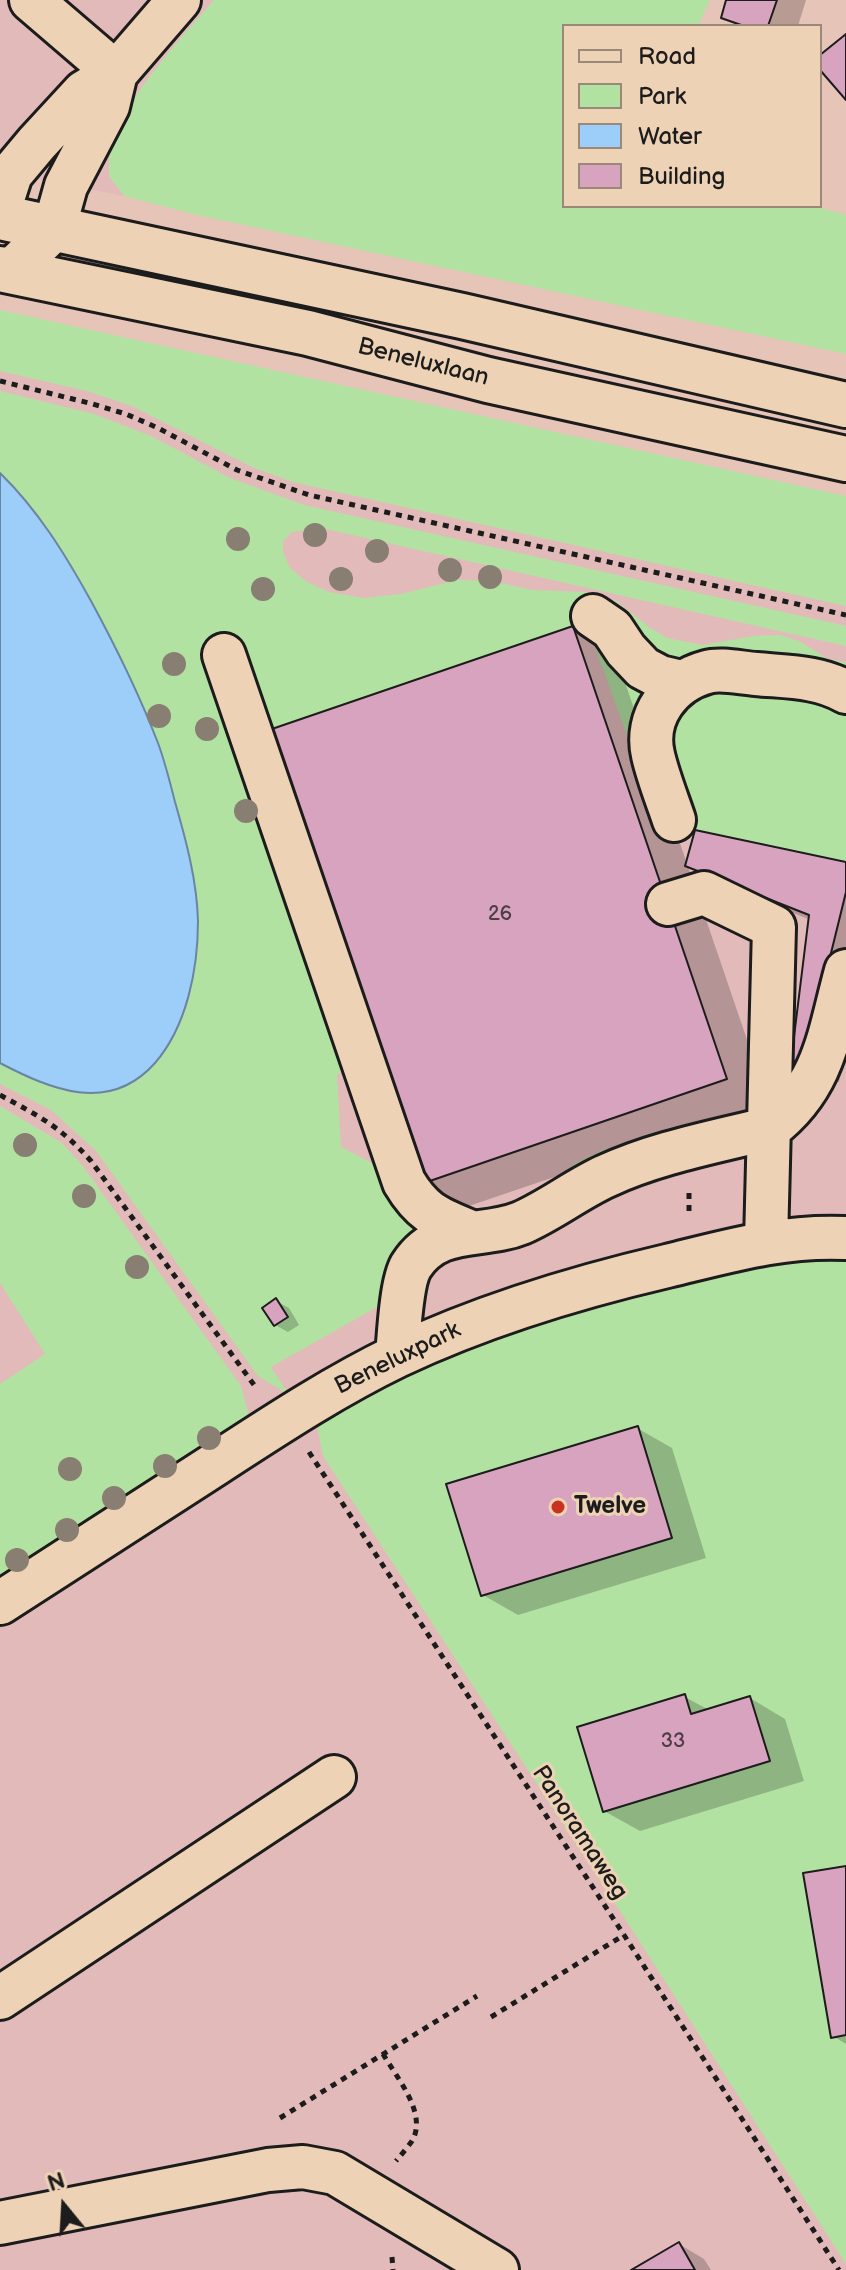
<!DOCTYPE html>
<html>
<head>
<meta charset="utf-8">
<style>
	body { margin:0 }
	#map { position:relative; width:846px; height:2270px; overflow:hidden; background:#e7c4b8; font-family:"Balsamiq Sans",sans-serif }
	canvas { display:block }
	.legend { position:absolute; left:562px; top:24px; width:260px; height:184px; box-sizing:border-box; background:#eed2b5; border:2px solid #9a8978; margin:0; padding:10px 14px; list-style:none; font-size:24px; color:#1c1c1c }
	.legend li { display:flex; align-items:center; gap:16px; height:40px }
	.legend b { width:40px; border:2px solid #9a8978 }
	.north { position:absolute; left:24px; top:2166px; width:80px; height:80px; -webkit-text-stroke:6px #eed2b5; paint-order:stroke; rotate:342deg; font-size:22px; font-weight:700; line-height:32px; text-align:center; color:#1c1c1c }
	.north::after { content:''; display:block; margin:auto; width:28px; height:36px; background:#1c1c1c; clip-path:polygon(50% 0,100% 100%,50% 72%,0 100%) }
</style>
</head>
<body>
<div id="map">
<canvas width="846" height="2270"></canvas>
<ul class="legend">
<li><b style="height:10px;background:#eed2b5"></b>Road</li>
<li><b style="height:22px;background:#b2e2a2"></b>Park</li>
<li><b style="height:22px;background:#9dcdf9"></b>Water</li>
<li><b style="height:22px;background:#d7a3be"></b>Building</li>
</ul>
<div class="north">N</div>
</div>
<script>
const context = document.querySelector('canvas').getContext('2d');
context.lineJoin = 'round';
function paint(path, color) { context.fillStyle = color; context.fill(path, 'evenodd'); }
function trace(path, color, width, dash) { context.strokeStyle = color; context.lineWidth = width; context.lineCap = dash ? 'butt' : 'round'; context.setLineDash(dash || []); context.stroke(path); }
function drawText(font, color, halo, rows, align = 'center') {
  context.font = font + ' "Balsamiq Sans",sans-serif'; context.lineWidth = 6; context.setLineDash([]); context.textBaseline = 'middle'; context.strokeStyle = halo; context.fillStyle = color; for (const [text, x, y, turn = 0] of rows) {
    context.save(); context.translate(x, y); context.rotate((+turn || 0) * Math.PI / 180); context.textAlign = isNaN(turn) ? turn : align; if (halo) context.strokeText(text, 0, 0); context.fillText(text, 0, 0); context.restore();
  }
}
paint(new Path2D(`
	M0,0H218L110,150L109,176L124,196L0,172Z
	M0,351L846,532V2270H0Z`), '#e2baba');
paint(new Path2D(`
	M214,0H710L698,26H564V206H814L846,215V354L193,214L124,196L109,176C109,168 109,159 110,151C119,104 182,37 214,0Z
	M0,310L846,496V606L293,482L252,467L132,406L87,391L0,371Z
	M0,391L94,414L151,436L230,478L304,505L846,626V646L321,528L292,532L283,541V552L290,568L307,582L329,592L363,598L401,594L457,580L493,581L532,590L586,592L616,601L649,627L667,638L703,645L754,636L780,635L799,641L828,659L846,662V862L658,821L594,644L587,633L573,626L267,731L374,1046L337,1075L341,1147L433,1194L482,1216L522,1208L574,1164L603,1150L634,1141L678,1136L680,1167L531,1234L449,1250L418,1289L377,1307L271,1367L289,1395L258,1376L96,1151L51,1110L0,1084V1063C40,1084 74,1103 120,1086C134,1080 144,1075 155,1063C218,992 197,879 173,796C168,779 165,760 158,744C145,712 128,681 113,651C82,586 51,524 0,473Z
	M0,1106L62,1143L82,1165L241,1386L250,1420L0,1580V1384L45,1354L0,1283Z
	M846,1258V2264L631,1928L323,1456L317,1425L388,1383L477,1343L577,1309L683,1281L789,1259ZM684,1695L675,1709L770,1761L603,1812L577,1727Z`), '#b2e2a2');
const water = new Path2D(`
	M0,473C38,510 65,554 91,601C116,647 139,694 158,743C165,762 170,782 175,802C186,840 197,881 198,921C198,969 187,1026 155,1063C109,1115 50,1089 0,1063Z`);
paint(water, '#9dcdf9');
trace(water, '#6986a1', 2);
paint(new Path2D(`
	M729,0H806L798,26H738L723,17Z
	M573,628L615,653L769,1104L466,1207L423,1183Z
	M846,864V1055L839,1082L828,1080L793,1060L811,920L723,885L688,865Z
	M276,1301L289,1308L299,1325L288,1332L275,1325Z
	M637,1428L672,1448L706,1558L518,1615L483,1595Z
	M685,1697L709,1710L750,1698L785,1719L804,1781L640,1831L604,1811Z
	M846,1868V2044L833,2036Z
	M679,2244L704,2259L711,2270H635Z`), '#0003');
const building = new Path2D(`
	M726,0H777L768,26H744L721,18Z
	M846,34V100L820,70V55Z
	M573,626L727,1079L421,1184L266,731Z
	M695,830L846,862V892L804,1063L791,1061L809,915L685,866Z
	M276,1298L288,1317L274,1326L262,1308Z
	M638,1426L672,1538L481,1596L446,1484Z
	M685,1694L691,1714L750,1696L770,1761L603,1812L577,1727Z
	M846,1866V2035L831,2038L803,1873Z
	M679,2242L695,2270H631Z`);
paint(building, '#d7a3be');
trace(building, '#1c1c1c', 2);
const minor = new Path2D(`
	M31,0L116,73
	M0,208L11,174L37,143L84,92L116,73L179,0
	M11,271L54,229L66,186L108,106L116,73
	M593,616L612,629L626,650L643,668L660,677L681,682
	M224,655L404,1182C423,1214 438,1218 471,1232
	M674,820C667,799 658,777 653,755C644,717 670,682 707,672C721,668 741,673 756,674C787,677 818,676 846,692
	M668,904L704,893L774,927L766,1242
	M397,1356C399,1335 401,1283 411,1266C438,1224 482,1239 521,1223C551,1210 577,1189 606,1176C658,1152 715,1142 770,1128C825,1086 829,1033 846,971
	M0,1603C71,1557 143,1511 214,1465C274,1426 333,1387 397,1356C484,1315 573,1288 667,1266C729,1251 782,1235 846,1238
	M0,1998L334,1777
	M0,2223L268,2170L303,2167L335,2173L497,2270`);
const major = new Path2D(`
	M0,217L462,316L846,405
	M0,269L308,333L488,380L846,459`);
trace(minor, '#1c1c1c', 48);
trace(major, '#1c1c1c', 50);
trace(new Path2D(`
	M0,381L93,404L126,414L158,428L237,470L309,495L846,615
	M0,1095C39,1116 61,1127 91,1161L257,1389
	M689,1193V1215
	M309,1452L624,1935L839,2270
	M491,2017L624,1935
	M383,2054C397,2078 428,2114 412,2141C407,2148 401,2155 396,2161
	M280,2118L477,1996
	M392,2257L393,2270`), '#1c1c1c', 5, [6, 6]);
trace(minor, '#eed2b5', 42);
trace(major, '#eed2b5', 44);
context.fillStyle = '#887e71';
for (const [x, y] of [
	[315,535],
	[238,539],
	[377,551],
	[450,570],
	[490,577],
	[341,579],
	[263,589],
	[174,664],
	[159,716],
	[207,729],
	[246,811],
	[25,1145],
	[84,1196],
	[137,1267],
	[209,1438],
	[165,1466],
	[70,1469],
	[114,1498],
	[67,1530],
	[17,1560]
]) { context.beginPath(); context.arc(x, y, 12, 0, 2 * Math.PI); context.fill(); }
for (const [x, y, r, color] of [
	[558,1507,8,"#c8321e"]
]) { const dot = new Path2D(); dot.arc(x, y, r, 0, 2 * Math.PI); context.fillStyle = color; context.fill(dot); trace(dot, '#eed2b5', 3); }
drawText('20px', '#4b3e44', null, [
	["26",500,915],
	["33",673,1742]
]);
drawText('24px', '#1c1c1c', '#eed2b5', [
	["Beneluxlaan",423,363,14],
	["Beneluxpark",398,1359,-26],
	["Panoramaweg",579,1833,57]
]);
drawText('bold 24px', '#1c1c1c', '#eed2b5', [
	["Twelve",574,1507]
], 'left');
</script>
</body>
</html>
